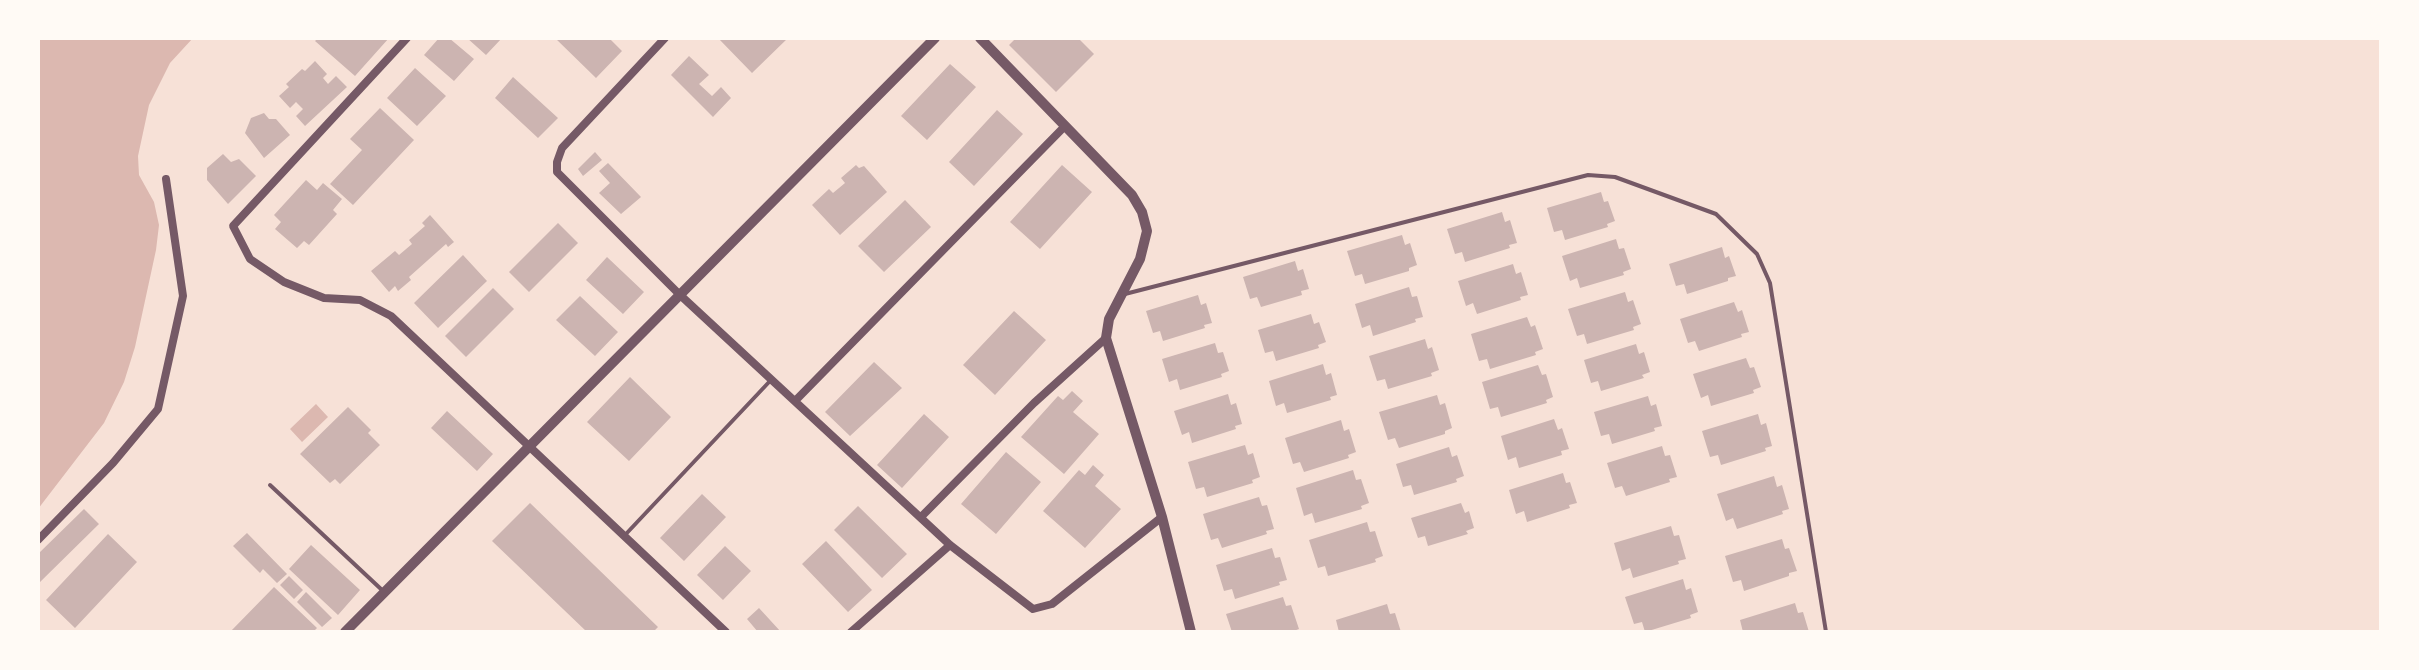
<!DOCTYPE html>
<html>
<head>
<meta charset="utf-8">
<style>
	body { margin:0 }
	#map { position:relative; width:2419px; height:670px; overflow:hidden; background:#f7e1d7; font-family:"DM Sans",sans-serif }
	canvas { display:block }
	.frame { position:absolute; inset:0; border:40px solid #fffaf5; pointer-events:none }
</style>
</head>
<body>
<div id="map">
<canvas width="2419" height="670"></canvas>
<div class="frame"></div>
</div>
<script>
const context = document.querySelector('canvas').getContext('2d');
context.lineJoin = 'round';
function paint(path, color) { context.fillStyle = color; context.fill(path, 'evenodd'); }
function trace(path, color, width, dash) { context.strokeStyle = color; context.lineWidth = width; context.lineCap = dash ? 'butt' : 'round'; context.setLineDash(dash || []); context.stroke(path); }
paint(new Path2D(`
	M38,38H193L170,63L149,105L138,156L139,175L154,202L159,225L156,250L135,347L124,382L104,423L38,509Z
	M316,404L328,417L302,442L290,429Z`), '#dcb8b0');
paint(new Path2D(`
	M318,38H389L355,76L315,41Z
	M439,38H449L474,59L454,81L424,55Z
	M467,38H502L486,55Z
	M555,38H609L622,51L596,78Z
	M718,38H788L752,73Z
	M1016,38H1078L1094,54L1056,92L1009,45Z
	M689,56L709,75L699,84L712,96L721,87L731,98L713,117L671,75Z
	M315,61L327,74L323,78L328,84L336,76L347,87L305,126L296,116L303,109L296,102L290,108L279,96L289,87L286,84L302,69L305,71Z
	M950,64L976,87L927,140L901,116Z
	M415,68L446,96L417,126L387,98Z
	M513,77L558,118L538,138L495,98Z
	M380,108L414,140L353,205L330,184L362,150L350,139Z
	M997,110L1023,134L974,186L949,162Z
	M264,113L269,119H276L290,135L264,158L245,133L251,118Z
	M595,152L602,160L583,176L578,169Z
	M223,154L231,162L239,159L256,176L228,204L207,180V168Z
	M608,163L641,197L621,214L599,193L610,183L599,171Z
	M856,165L859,168L864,166L887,192L840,235L812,205L829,189L833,193L845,183L841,178Z
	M1062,165L1092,192L1040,249L1010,222Z
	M306,180L317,190L323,183L342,199L333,210L337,214L309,245L304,241L297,248L275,229L281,222L274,215Z
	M1601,192L1604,202L1608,201L1615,221L1607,224L1608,227L1565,240L1562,230L1554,232L1547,208Z
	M905,200L931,227L884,272L858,246Z
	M1502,212L1505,222L1510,220L1517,243L1509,245L1510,248L1465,262L1462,252L1455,254L1447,229Z
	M430,215L454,242L448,247L446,244L409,277L411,280L398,291L395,286L389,292L371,271L395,251L399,255L412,244L409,240L425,226L422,223Z
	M558,223L578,243L529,292L509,272Z
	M1402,235L1405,245L1410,243L1417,265L1409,268V271L1365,284L1362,274L1355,276L1347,251Z
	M1616,239L1619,249L1624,248L1631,269L1623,272L1624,275L1580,288L1577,278L1570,281L1562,256Z
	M1722,247L1725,258L1729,256L1736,276L1728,278V281L1687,294L1684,284L1676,286L1669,264Z
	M463,255L487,281L438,328L414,303Z
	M607,257L644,292L623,314L586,280Z
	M1295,261L1298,271L1303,269L1309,289L1301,291L1302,295L1261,307L1257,297L1250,299L1243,277Z
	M1513,264L1516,274L1521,272L1528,295L1520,297L1521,300L1477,314L1473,303L1466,306L1458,281Z
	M1409,287L1412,297L1417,296L1423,317L1415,319L1416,322L1373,336L1370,325L1362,328L1355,304Z
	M493,288L514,309L466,357L445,336Z
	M1625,292L1628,302L1633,300L1641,324L1633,327L1634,330L1587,344L1584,334L1577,336L1568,309Z
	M1198,295L1201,305L1206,303L1212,323L1204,325L1205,328L1163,341L1160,331L1153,333L1146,311Z
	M580,296L618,332L595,356L556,320Z
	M1734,302L1738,312L1742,310L1749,332L1741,334L1742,337L1699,351L1695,341L1688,343L1680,319Z
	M1014,311L1046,340L995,395L963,365Z
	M1311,314L1314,324L1319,322L1326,342L1318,345L1319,348L1276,361L1273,351L1265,353L1258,330Z
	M1527,317L1531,327L1535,325L1543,349L1535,352L1536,355L1490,369L1487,359L1479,361L1471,334Z
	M1425,339L1428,349L1432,347L1439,370L1431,373L1432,376L1388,389L1385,379L1377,381L1369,356Z
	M1215,343L1218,353L1223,352L1229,371L1221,374L1222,377L1180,390L1177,379L1169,382L1162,359Z
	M1636,344L1639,354L1644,352L1650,372L1642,375L1644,378L1601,391L1598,381L1591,383L1584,360Z
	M1746,358L1750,368L1754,367L1761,387L1753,390L1754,393L1711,406L1708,395L1701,398L1693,374Z
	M874,362L902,388L850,436L825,412Z
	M1323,364L1326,375L1331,373L1337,395L1330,397L1331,400L1287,413L1284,403L1276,406L1269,381Z
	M1538,365L1542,375L1546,374L1553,397L1546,400L1547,403L1501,417L1498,407L1490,409L1482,382Z
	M630,377L671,417L629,461L587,422Z
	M1072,391L1083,401L1073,412L1099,434L1064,474L1021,437L1058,396L1063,400Z
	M1228,394L1231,405L1236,403L1242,424L1235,426L1236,429L1192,443L1189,432L1182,435L1174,411Z
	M1437,395L1440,405L1445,403L1452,428L1445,431V434L1399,448L1395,438L1388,440L1379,412Z
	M1648,396L1651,406L1656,404L1662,426L1654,428L1655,431L1612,444L1609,434L1601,436L1594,412Z
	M348,407L371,430L368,433L380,445L340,484L335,479L330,483L300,454Z
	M447,411L493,454L477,471L431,428Z
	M924,414L949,437L902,488L877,465Z
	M1758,414L1761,425L1766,423L1772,446L1765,448L1766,451L1721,465L1718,455L1710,457L1702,431Z
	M1554,419L1558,430L1562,428L1569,449L1561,451L1562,455L1519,468L1516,457L1508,460L1501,436Z
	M1341,420L1344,431L1349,429L1356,452L1348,455L1349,458L1304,472L1300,462L1293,464L1285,438Z
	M1245,445L1248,455L1253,453L1260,477L1252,480L1253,483L1207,497L1204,487L1196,489L1188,462Z
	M1662,446L1665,456L1670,455L1677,477L1669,479L1670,482L1626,496L1622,486L1615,488L1607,463Z
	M1449,447L1452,457L1457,455L1464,476L1456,479L1457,482L1414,495L1411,485L1403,487L1396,464Z
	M1006,452L1041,482L996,534L961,504Z
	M1093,465L1104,475L1095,486L1121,509L1085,548L1043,511L1079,470L1085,475Z
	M1353,470L1356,480L1361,479L1369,503L1361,506L1362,509L1315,523L1312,513L1304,516L1296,488Z
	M1563,473L1566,483L1570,482L1577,503L1569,505L1570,508L1527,522L1524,511L1516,514L1509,490Z
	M1774,476L1777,487L1782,485L1789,509L1782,511L1783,514L1737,529L1733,518L1726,521L1717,494Z
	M702,494L726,517L684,561L660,538Z
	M1259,497L1262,506L1267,505L1274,529L1266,531L1267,534L1222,548L1218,538L1211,540L1203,514Z
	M530,503L658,627L653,632H587L492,541Z
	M1461,503L1465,513L1469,511L1474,528L1466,531L1468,534L1428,546L1425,536L1418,538L1411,518Z
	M858,506L907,554L882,578L834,530Z
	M84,509L99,524L38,584V554Z
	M1367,522L1370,532L1375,531L1383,556L1375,559L1376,562L1328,576L1325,566L1318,568L1309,540Z
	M1671,526L1674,536L1679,535L1686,559L1678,561L1679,564L1633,578L1630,568L1622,571L1614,543Z
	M247,533L287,574L277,583L263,569L260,573L233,546Z
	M108,534L137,562L75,628L46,600Z
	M1782,539L1785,549L1789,548L1797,571L1789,573V576L1744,591L1741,580L1733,582L1725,556Z
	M826,541L872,590L848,612L802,564Z
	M311,545L360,590L338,615L289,569Z
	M725,546L751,571L723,600L697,575Z
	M1272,548L1275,558L1280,557L1287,580L1279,582L1280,585L1235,599L1232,589L1224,591L1216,565Z
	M289,576L303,590L294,599L280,585Z
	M1683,579L1686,590L1691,588L1698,612L1690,615L1691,618L1645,632L1642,622L1634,624L1625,597Z
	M274,587L317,628L313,632H230Z
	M306,592L332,618L322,627L297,602Z
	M1283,597L1286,606L1291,605L1299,629L1291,632H1232L1226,614Z
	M1795,603L1798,613L1803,612L1809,632H1743L1740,620Z
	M1387,604L1390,614L1395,613L1401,632H1339L1336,620Z
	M759,608L781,632H758L747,619Z`), '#ccb4b1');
trace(new Path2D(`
	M1125,294L1588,175L1615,177L1716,214L1757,254L1770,283L1826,632
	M270,485L382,590
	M625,535L770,381`), '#755966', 4);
trace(new Path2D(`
	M407,38L233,226L250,259L284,282L324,298L360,300L391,316L726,632
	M665,38L562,148L557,162V172L679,294L950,545L1033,609L1052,604L1162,517
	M795,401L1065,126
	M921,517L1034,403L1106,338
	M38,540L113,463L158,409L183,296L166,179
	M851,632L950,545`), '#755966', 8);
trace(new Path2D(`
	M980,38L1132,195L1142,212L1147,231L1140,259L1109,319L1106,338L1162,517L1191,632
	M345,632L935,38`), '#755966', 10);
</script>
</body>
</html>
